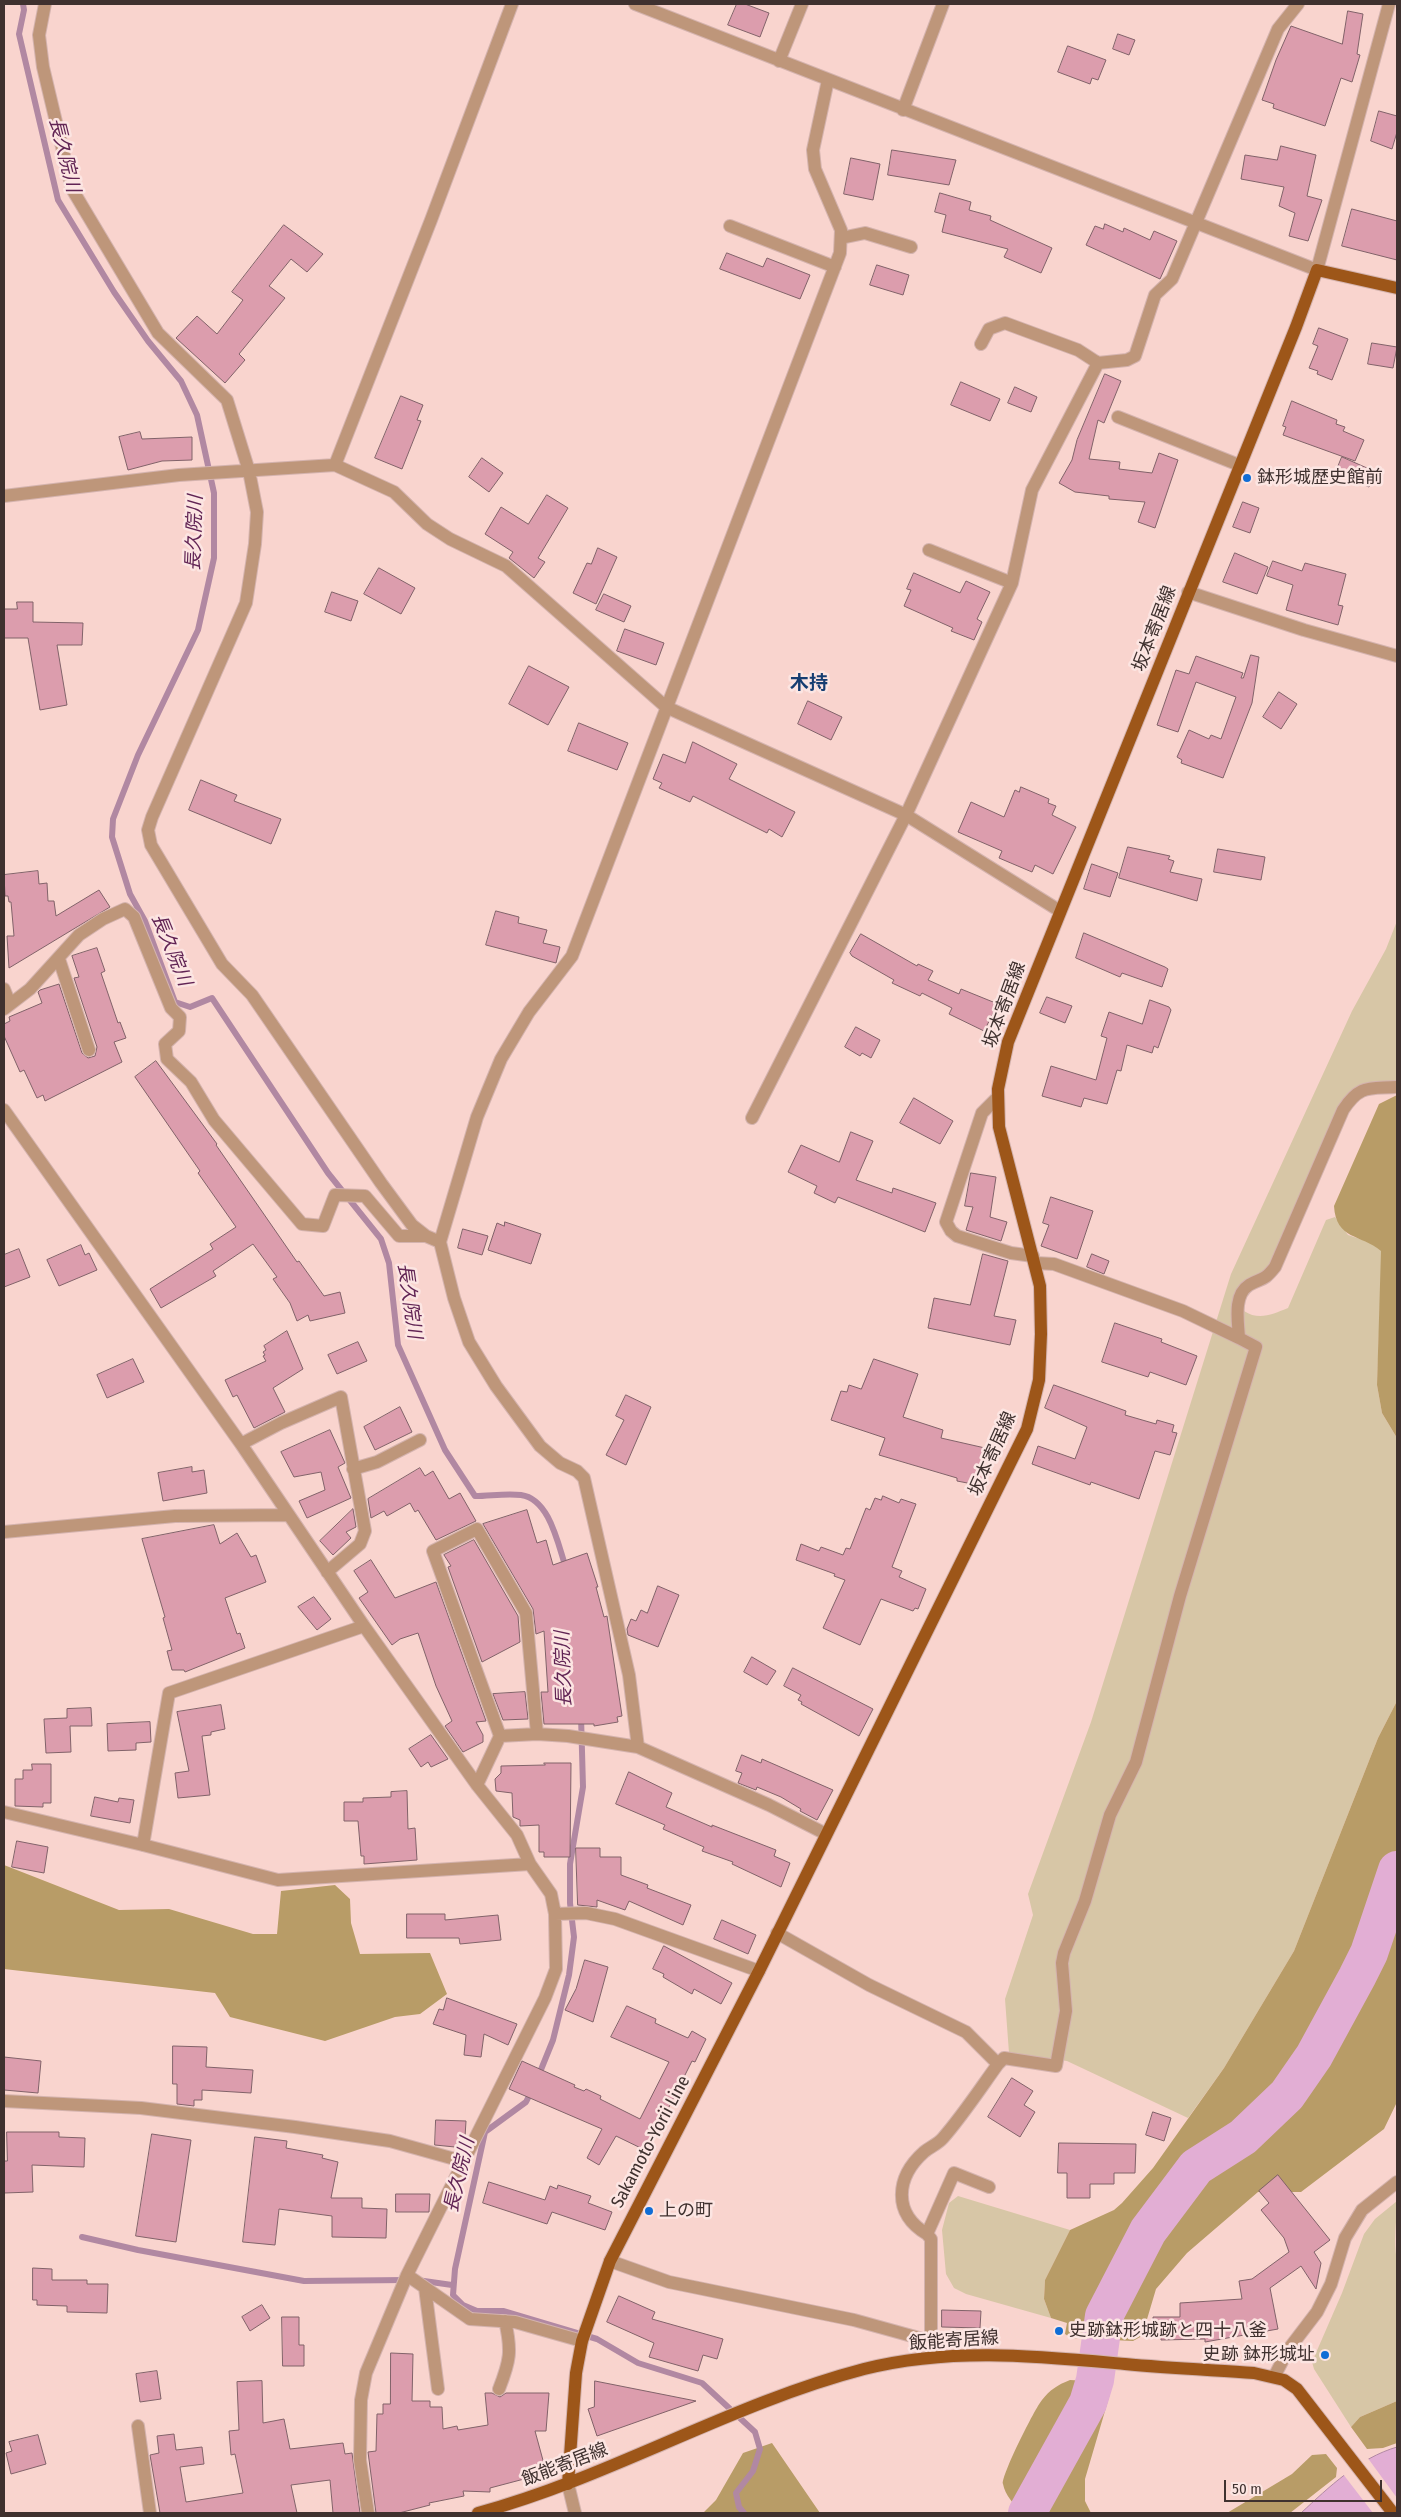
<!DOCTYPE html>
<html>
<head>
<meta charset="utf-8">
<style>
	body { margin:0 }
	#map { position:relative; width:1401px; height:2517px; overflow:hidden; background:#f9d4ce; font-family:"Fira Sans Condensed",sans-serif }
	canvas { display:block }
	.frame { position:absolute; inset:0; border:5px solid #3f312f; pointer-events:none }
	.scale { position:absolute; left:1224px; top:2480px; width:158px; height:22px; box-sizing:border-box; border:2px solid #3f312f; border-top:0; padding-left:6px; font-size:15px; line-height:18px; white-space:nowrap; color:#3f312f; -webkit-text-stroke:4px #fce5e2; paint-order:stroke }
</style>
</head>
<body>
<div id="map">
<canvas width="1401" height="2517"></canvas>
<div class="frame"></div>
<div class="scale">50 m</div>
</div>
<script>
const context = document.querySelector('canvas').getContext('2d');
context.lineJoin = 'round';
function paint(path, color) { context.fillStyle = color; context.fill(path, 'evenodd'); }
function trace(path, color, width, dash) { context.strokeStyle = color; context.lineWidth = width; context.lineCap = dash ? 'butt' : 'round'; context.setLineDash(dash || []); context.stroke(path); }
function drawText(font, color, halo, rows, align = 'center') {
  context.font = font + ' "Fira Sans Condensed","Noto Sans JP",sans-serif'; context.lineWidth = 5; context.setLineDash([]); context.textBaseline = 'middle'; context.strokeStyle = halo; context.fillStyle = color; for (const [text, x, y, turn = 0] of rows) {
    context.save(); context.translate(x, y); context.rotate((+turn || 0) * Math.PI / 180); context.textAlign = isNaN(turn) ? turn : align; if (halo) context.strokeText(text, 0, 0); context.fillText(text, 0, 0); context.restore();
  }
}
paint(new Path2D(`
	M1397,921V1082C1372,1085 1357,1082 1340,1103L1270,1268L1246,1283L1244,1311C1259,1321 1273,1314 1288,1308L1326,1220L1335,1217L1348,1235L1372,1243L1382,1251L1377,1385L1382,1413L1397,1438V1701L1378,1738L1294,1951L1224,2068L1188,2118L1067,2061L1009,2053L1005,1999L1033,1915L1028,1894L1091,1722L1231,1274L1352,1011L1386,949Z
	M958,2196L1070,2230L1045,2280L1044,2299L1051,2318L966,2294L954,2288L946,2274L942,2230L949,2203Z
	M1397,2201C1397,2220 1393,2242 1397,2260V2401L1360,2417L1351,2427L1314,2369L1312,2362L1342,2293L1364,2234L1375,2219Z`), '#d7c6a6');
paint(new Path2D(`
	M1397,1095V1438L1382,1413L1377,1385L1381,1251C1361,1234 1336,1240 1334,1206L1379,1104Z
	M1397,1701V2102L1384,2129L1301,2192H1258L1187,2253L1156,2289L1142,2336L1133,2341L1071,2338L1065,2334L1067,2323L1051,2318L1044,2299L1045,2280L1070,2230L1114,2210L1122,2203L1153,2168L1224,2068L1294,1951L1378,1738Z
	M4,1865L119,1910L169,1909L253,1934H277L281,1891L335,1885L350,1899L351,1923L360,1954L430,1953L447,1994L420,2014L395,2017L325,2041L230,2017L215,1993L4,1969Z
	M1070,2380L1105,2382L1110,2394L1085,2479V2501L1091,2513H1021C1014,2504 1005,2495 1003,2484C1001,2476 1035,2408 1042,2400C1050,2390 1057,2385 1070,2380Z
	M1397,2401V2443L1383,2448L1367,2449L1351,2427L1360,2417Z
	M772,2443L820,2513H703L716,2500L743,2453Z
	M1326,2454L1337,2468L1336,2477L1290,2513H1227L1292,2474L1312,2455Z`), '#b89c67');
const water = new Path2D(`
	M1397,2447V2513H1301C1329,2487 1359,2458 1397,2447Z`);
paint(water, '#e2aed4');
trace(water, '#b188a2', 1);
paint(new Path2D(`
	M1367,2457L1397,2498V2513H1373L1343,2474Z`), '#f9d4ce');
trace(new Path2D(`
	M23,4L24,10L19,34L58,200L114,292L148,341L181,381L197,415L214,493V558L198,630L138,755L113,819L112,837L130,894L145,921L175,1002L190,1007L212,998L328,1173L381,1239L389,1263L398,1345L445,1450L475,1496C490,1496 506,1493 521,1495C550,1499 558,1545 566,1568
	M538,2077L553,2040L569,1975L574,1937L570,1903V1864L583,1787L581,1716
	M532,2090L526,2102L485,2132L455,2269L453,2295L463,2305L477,2311H503L597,2339L638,2363L702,2383L755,2432L760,2449L753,2471L736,2493L739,2507L744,2513
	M82,2237L138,2250L304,2281L407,2280
	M417,2280L452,2285`), '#b188a2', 6);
trace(new Path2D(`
	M1027,2513L1088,2403L1095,2380L1104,2316L1148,2231L1196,2167L1243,2137L1287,2095L1314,2056L1357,1977L1369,1953L1397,1870`), '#e2aed4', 38);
const building = new Path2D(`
	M737,4H745L769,13L760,37L728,25Z
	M1348,11L1363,14L1357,54L1360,55L1352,82L1341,78L1325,126L1273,108L1274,104L1262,100L1276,60L1291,26L1342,44Z
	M1118,34L1135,40L1129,55L1113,49Z
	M1068,46L1106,60L1098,80L1092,78L1090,84L1058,72Z
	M1379,111L1397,116V132L1392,149L1371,141Z
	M1281,146L1316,155L1307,196L1322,200L1308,241L1289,236L1295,213L1279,206L1284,187L1241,179L1245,155L1277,160Z
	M892,150L956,160L949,185L888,175Z
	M851,158L880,164L873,200L844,194Z
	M940,193L971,202L969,210L991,216L990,220L1052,248L1041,273L1004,257L1008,249L942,232L946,215L935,212Z
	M1352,209L1397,221V260L1342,246Z
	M1105,224L1123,232L1124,228L1150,240L1154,231L1177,241L1160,279L1086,245L1095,226L1103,229Z
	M284,225L323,254L307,272L291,259L269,286L285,298L239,354L245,360L225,383L176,338L197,316L217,334L243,300L232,292Z
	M727,253L763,267L767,258L810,275L800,299L720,269Z
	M877,265L909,275L903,295L870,285Z
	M1319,328L1348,339L1332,380L1317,374L1318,371L1309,368L1318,346L1313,344Z
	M1372,343L1397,347L1393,368L1368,364Z
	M1105,374L1121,381L1104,423L1098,420L1089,459L1120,462L1119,469L1152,473L1159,453L1178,460L1155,528L1138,522L1145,502L1109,499V496L1075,492L1059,483L1072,460L1077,440Z
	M961,382L1000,399L990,421L951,405Z
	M1015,387L1037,397L1031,412L1008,403Z
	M401,396L423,405L417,420L421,421L402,469L375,458Z
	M1292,401L1337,420L1336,424L1345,427L1343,431L1364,440L1355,461L1283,435L1286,427L1283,426Z
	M140,432L142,439L192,437V460L162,461L128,470L119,437Z
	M1342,457L1376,472L1369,487L1336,472Z
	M482,458L503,473L489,492L469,477Z
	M547,495L568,508L538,558L545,562L534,578L509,558L513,552L485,534L501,507L528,524Z
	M1243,502L1259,508L1250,533L1233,527Z
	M598,548L617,557L596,604L573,593L587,563L591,564Z
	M1235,553L1268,567L1257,594L1223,582Z
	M1273,561L1302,571L1305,563L1346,574L1338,605L1343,606L1338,625L1286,610L1293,585L1267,576Z
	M379,568L415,588L401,614L364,594Z
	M914,573L960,593L966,581L990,592L977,619L982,622L974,640L951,631L953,628L904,606L911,590L907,589Z
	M332,592L358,601L351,621L325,612Z
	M604,594L631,606L624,622L596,610Z
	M17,602H33V622L83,623L82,645H57L67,705L40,710L28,638H4V609H17Z
	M625,629L664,643L656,665L617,651Z
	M1251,655L1259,657L1252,703L1223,778L1181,763L1182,760L1177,757L1189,730L1209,739L1211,735L1221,739L1236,697L1196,682L1178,732L1157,725L1176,670L1189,674L1196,656L1243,673L1241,678H1243Z
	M529,666L569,687L548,725L509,704Z
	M1279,692L1297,704L1281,729L1263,717Z
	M808,701L842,717L831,740L798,724Z
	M579,723L628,743L617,770L568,751Z
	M693,742L737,764L729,779L795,812L782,837L769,829L767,833L693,796L690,802L659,788L662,783L653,779L663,754L685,763Z
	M201,780L237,795L234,801L281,819L271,844L189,810Z
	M1021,787L1049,799L1048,803L1056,806L1052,815L1076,827L1053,874L1035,865L1032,872L999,858L1002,851L958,832L971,802L1004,817L1015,790L1019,792Z
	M1128,847L1170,856L1168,859L1174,861L1170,872L1202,879L1197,901L1119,878Z
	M1218,849L1265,857L1261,880L1214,872Z
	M1092,864L1118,873L1110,897L1084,889Z
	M38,871L39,884L47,883L48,901H54L56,916L99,890L110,907L9,968L7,936H14L11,902H9L8,896H5L4,875Z
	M496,911L519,917L518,923L547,930L543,943L560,947L556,963L486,945Z
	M1084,933L1165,967L1168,969L1162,987L1122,973L1120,977L1076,958Z
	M861,934L917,966L918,964L933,971L928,980L959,994L961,989L998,1004L984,1031L949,1014L952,1008L922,993L920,996L892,983L894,980L852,956L850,953Z
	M97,948L105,971L101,973L118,1023L120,1022L126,1038L114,1042L122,1062L45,1101L43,1095L37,1098L24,1070L20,1072L4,1036V1024L10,1021L9,1017L42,1003L38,992L40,990L59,984L82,1053L88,1058L95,1056L97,1047L74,978L79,977L72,956Z
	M1047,997L1072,1006L1065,1023L1040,1013Z
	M1150,1000L1169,1007L1171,1010L1158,1048L1154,1046L1152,1053L1127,1045L1121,1071L1117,1070L1107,1104L1084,1098L1081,1107L1042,1096L1051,1066L1096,1080L1107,1038L1101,1036L1109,1012L1142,1024Z
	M856,1027L880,1040L871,1058L862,1053L860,1056L845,1047Z
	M156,1061L217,1144L216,1145L297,1262L299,1261L324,1296L340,1292L345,1313L310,1321L308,1315L297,1321L290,1303L273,1279L277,1277L253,1244L213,1271L216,1276L161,1308L150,1289L213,1249L210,1244L236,1227L198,1173L200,1171L135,1077Z
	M914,1098L953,1121L940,1144L900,1123Z
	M851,1132L873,1141L856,1180L892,1193L893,1188L936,1203L925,1232L838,1197L835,1203L814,1193L817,1186L788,1172L801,1145L839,1162Z
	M971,1173L996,1177L990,1217L1007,1222L1001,1241L966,1230L973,1207L965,1206Z
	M1051,1197L1093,1211L1077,1259L1041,1246L1049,1225L1043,1223Z
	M505,1222L541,1234L531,1264L488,1250L497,1223L504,1226Z
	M463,1229L488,1236L482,1255L458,1248Z
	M81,1245L85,1255L89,1253L97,1270L59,1286L47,1260Z
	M19,1249L30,1277L4,1287V1255Z
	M983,1254L1008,1261L994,1316L1016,1320L1010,1345L928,1328L934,1298L970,1305Z
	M1092,1254L1109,1261L1104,1274L1087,1267Z
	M1115,1323L1162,1339L1161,1342L1197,1356L1186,1385L1150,1372L1148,1377L1102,1362Z
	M287,1331L303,1369L273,1388L285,1412L254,1428L237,1395L233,1397L225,1380L266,1361L263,1356L265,1355L263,1352L266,1350L264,1346Z
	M358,1342L367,1361L337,1374L328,1355Z
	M133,1359L144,1382L107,1398L97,1375Z
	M874,1359L918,1374L903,1417L943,1430L941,1438L985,1448L982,1467L986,1468L983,1486L957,1481V1478L879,1455L885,1438L831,1420L841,1391L847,1392L849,1385L861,1389Z
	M1054,1385L1126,1411L1125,1415L1156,1424L1157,1420L1174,1425L1172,1432L1177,1433L1170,1455L1155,1451L1139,1499L1091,1482L1090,1485L1032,1464L1038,1446L1075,1459L1087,1427L1045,1408Z
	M626,1395L651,1407L626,1465L606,1455L624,1420L616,1416Z
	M400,1407L412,1432L375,1450L364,1427Z
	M330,1430L345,1463L338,1467L351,1498L307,1518L299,1501L325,1490L321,1472L294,1477L281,1452Z
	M192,1467V1472L204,1470L207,1493L163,1501L158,1473Z
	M420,1468L425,1476L433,1471L449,1499L460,1493L476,1521L436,1540L418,1510L415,1512L410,1503L387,1516L384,1511L371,1518L368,1499Z
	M883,1496L899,1503L901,1499L916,1504L892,1567L902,1571L899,1577L926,1589L918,1609L915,1608L913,1611L881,1599L860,1645L823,1628L845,1580L834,1576L835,1574L796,1560L801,1544L819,1551L821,1547L843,1555L846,1548L850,1549L866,1508L870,1510L875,1498L881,1500Z
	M353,1509L356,1527L346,1532L351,1538L333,1555L320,1541Z
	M527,1510L537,1543L546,1540L553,1565L587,1553L598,1587H596L604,1617L607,1616L622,1716L617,1717L618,1722L594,1726V1724H544L541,1692H548L544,1631L536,1634L533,1609L483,1524Z
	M214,1525L220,1544L237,1533L251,1557L256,1555L266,1582L225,1598L237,1634L240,1633L245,1648L185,1672L184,1670H172L167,1651L172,1650L163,1618L165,1617L142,1539Z
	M474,1540L518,1616L520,1642L482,1662L448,1567L451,1566L444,1555Z
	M371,1560L395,1598L436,1582L486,1721L476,1722L483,1735V1742L463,1752L445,1726L452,1721L436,1686L418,1633L400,1639L392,1645L359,1598L368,1592L354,1571Z
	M658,1586L679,1595L658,1647L628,1635L627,1629L631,1619L636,1621L641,1610L647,1613Z
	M314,1597L331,1619L317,1630L298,1607Z
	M752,1657L776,1671L767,1685L744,1672Z
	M793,1668L873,1709L859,1736L801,1704L802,1702L798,1700L801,1695L784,1686Z
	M525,1692L528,1719L503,1720L493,1694Z
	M221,1705L225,1729L211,1732V1735L202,1736L210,1795L178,1798L175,1773L189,1771L177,1712Z
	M91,1708L92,1726H70L71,1752L46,1753L44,1719L67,1718V1709Z
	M150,1722L151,1742L136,1743V1750L108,1751L107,1724Z
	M431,1735L448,1759L431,1767L428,1762L421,1767L409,1749Z
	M742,1755L761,1763L762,1759L833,1790L817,1820L800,1811L801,1809L781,1797L757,1787L756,1790L738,1783L742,1773L736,1771Z
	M544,1763H571L570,1857H544V1852H539V1825L520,1826V1820L513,1817L512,1793L496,1791L495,1779L501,1773V1766L545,1765Z
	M32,1764H51V1803H43V1807L15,1806V1779H23V1770H32Z
	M629,1772L672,1793L666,1807L712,1827V1825L776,1850L774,1856L790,1863L781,1887L732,1864L733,1862L702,1851L704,1847L663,1829L665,1825L616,1804Z
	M407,1791L408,1829L415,1828L417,1860L364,1864V1856H361L358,1821H344V1802H363V1798L391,1797V1792Z
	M95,1797L118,1802L119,1798L134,1800L130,1823L91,1816Z
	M17,1841L48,1847L44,1873L12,1867Z
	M576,1848H600V1857H621V1875L648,1885L647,1888L691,1905L683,1925L629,1901L625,1910L597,1900V1907L578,1905Z
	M407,1914H445V1920L498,1915L501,1940L460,1944L459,1938H407Z
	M722,1920L756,1935L748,1954L714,1939Z
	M664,1946L732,1983L721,2004L694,1989L692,1994L663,1977L664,1974L653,1969Z
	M585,1960L608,1967L593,2022L565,2010L576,1989Z
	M447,1998L517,2024L508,2045L484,2034L481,2057L464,2055L466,2035L433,2024L439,2009L443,2010Z
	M627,2006L656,2019L655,2023L688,2038L692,2031L706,2039L695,2062L692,2061L647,2151L616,2136L599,2165L587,2158L602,2129L509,2089L522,2061L575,2085L574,2087L584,2091L586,2089L601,2096L600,2099L640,2119L669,2062L611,2037Z
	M173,2046L207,2047L206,2067L253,2070L251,2093L202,2090V2100H194V2106L177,2104V2084H173Z
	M4,2057L41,2061L38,2093L4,2090Z
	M1012,2078L1033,2091L1024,2105L1035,2112L1020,2137L988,2117Z
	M1153,2112L1171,2118L1164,2141L1146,2135Z
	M436,2120L466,2121L465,2137H460V2144H456L455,2147L435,2145Z
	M7,2132H59V2137L85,2138L84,2167L32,2165L33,2192L4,2193V2161H7Z
	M152,2134L191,2140L176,2242L136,2236Z
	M255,2137L287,2141L286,2148L323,2155L322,2158L338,2162L331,2198H362V2208L387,2209L386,2238L332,2237V2216L279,2209L275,2245L243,2242Z
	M1059,2143L1136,2144L1135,2173H1114V2184H1090V2198H1067V2173H1058Z
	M1278,2175L1330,2240L1314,2252L1321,2263L1316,2289L1301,2266L1270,2288L1278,2329L1205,2342V2339L1161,2340V2334H1154L1153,2317H1180V2303L1242,2299L1239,2281L1252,2279L1289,2252L1284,2238L1261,2210L1269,2203L1259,2191Z
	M489,2182L545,2200L550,2186L557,2189L558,2185L591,2196L588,2203L612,2212L605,2230L552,2212L547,2224L483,2203Z
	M396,2194H430L429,2212H396Z
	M33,2268L52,2269V2280H87V2284H108L107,2313L67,2312V2306L37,2305V2300H33Z
	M619,2296L655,2312L652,2319L723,2339L717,2359L703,2355L698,2371L649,2357L654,2343L607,2322Z
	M262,2305L270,2318L250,2331L242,2317Z
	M942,2310L981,2311L980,2328L942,2327Z
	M282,2317H299V2345H304V2366H283Z
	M391,2353L413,2354L412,2401H430V2407H442L443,2429L457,2426L458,2430L488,2425L485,2393H492L500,2397L506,2393H549L546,2431H535L544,2464L540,2465L543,2474L490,2488V2492L463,2491L464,2496L429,2503L430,2505L399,2513H376L368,2452L376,2451L377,2414H383V2404H390Z
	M157,2371L161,2399L140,2402L136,2374Z
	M262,2381L263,2423L284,2419L290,2449L343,2443L345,2454L352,2453L360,2513H333L330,2480L291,2485L297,2513H160L150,2455L159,2453L157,2436L174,2434L176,2450L202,2447L204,2464L180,2467L186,2502L243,2493L235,2454L231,2455L229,2431L239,2430L237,2382Z
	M595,2381L696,2401L597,2436L588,2409L594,2407Z
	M38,2435L46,2464L11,2474L6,2453L12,2451L9,2442Z`);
paint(building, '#dc9dad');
trace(building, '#816269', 1);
const minor = new Path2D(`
	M45,4L39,35L43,67L72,189L158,333L227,400L249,471L257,512L255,544L246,603L152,817L148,830L151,845L222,964L252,995L381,1183L412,1225L426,1236L440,1242
	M635,4L1317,270L1389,4
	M779,61L802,4
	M903,110L943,4
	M730,226L835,267
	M841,238L865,233L911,247
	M981,344L989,329L1005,323L1078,350L1098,363
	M1118,417L1239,465
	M335,465L431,220L512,4
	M4,496L179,475L335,465L394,492L427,524L450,539L506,566L666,707L906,815L1060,911
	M929,550L1012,583
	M1188,592L1304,630L1397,656
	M59,959L89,1050
	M4,989L10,1004
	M4,1009L30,989L79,935L103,919L125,909L134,917L171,1008L180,1017L179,1031L165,1044L167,1059L191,1082L214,1120L302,1224L323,1226L335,1195L365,1196L399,1236H426
	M997,1098L982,1113L946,1222L951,1231L957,1236L1011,1253L1033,1256
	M4,1110L241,1444L364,1626L477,1785L517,1835L530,1864L551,1894L555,1914L556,1969L545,1998L407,2275L366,2373L361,2400L360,2460L368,2513
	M752,1118L906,815L1012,583L1032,490L1098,363L1127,360L1135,356L1155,295L1172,279L1278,29L1298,4
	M1036,1263L1054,1264L1183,1311L1239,1338
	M241,1444L281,1423L341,1397L365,1531L360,1544L327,1572
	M353,1469L377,1462L420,1440
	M4,1532L175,1516L289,1515
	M500,1736L433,1551L477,1529L526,1613L537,1734
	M638,1747L629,1675L584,1478L577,1471L560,1463L540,1446L496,1386L469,1342L454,1298L440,1242L477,1117L501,1059L529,1012L572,956L840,253L841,230L815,169L813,150L828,80
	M477,1785L500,1736L537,1734L568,1736L638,1747L769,1805L826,1834
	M4,1812L143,1845L278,1880L530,1864
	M143,1845L169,1693L364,1626
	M555,1914L586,1913L615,1919L759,1971
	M777,1933L869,1985L966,2032L998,2064L1004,2058L1056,2066L1066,2011L1062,1963L1064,1953L1085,1901L1110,1815L1136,1762L1180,1596L1256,1347L1239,1338C1238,1321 1233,1295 1249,1285C1263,1277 1263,1282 1275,1267L1343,1110C1360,1084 1369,1089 1397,1087
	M4,2101L141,2108L295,2127L390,2141L462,2161
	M927,2234C892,2213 896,2177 924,2152C930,2147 938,2144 943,2138C963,2115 980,2089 998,2064
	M610,2261L669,2282L854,2320L930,2341
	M407,2275L470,2319L515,2322L582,2341
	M425,2288L438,2389
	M931,2357V2239L927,2234L954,2173L989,2187
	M1274,2377L1288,2350L1317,2312L1331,2284L1345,2238L1362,2210L1397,2182
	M499,2389C510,2361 512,2351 505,2321
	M138,2426L150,2513
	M568,2484L575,2513`);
const major = new Path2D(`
	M568,2484L576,2373L582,2341L610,2261L759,1971L1027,1429L1039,1380L1041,1334L1040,1286L999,1127L998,1089L1008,1042L1296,327L1317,270L1397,288
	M478,2513C611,2477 730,2404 864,2369C951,2347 1037,2356 1125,2364C1168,2368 1211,2370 1254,2373L1284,2380L1297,2389L1393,2513`);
trace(minor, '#d4b3ae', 14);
trace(major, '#d4b3ae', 14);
trace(minor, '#be967a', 12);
trace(major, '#9d5619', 12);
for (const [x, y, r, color] of [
	[1247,478,5,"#106dd6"],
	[649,2211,5,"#106dd6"],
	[1059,2331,5,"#106dd6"],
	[1325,2355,5,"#106dd6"]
]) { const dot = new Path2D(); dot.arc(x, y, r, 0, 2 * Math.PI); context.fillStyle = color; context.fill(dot); trace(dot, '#fce5e2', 2); }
drawText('18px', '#3f312f', '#fce5e2', [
	["鉢形城歴史館前",1257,478],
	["上の町",659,2211],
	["史跡鉢形城跡と四十八釜",1069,2331],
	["史跡 鉢形城址",1315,2355,"right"]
], 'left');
drawText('18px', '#3f312f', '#fce5e2', [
	["坂本寄居線",1155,629,-69],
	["坂本寄居線",1005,1005,-70],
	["坂本寄居線",993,1454,-66],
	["Sakamoto-Yorii Line",651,2142,-62],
	["飯能寄居線",954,2341,-4],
	["飯能寄居線",565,2465,-21]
]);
drawText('italic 19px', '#612454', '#fce5e2', [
	["長久院川",64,155,76],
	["長久院川",195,533,-88],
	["長久院川",171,950,68],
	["長久院川",409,1301,82],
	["長久院川",564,1669,-92],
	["長久院川",460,2175,-77]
]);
drawText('bold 19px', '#163e72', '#fce5e2', [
	["木持",809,684]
]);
</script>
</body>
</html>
